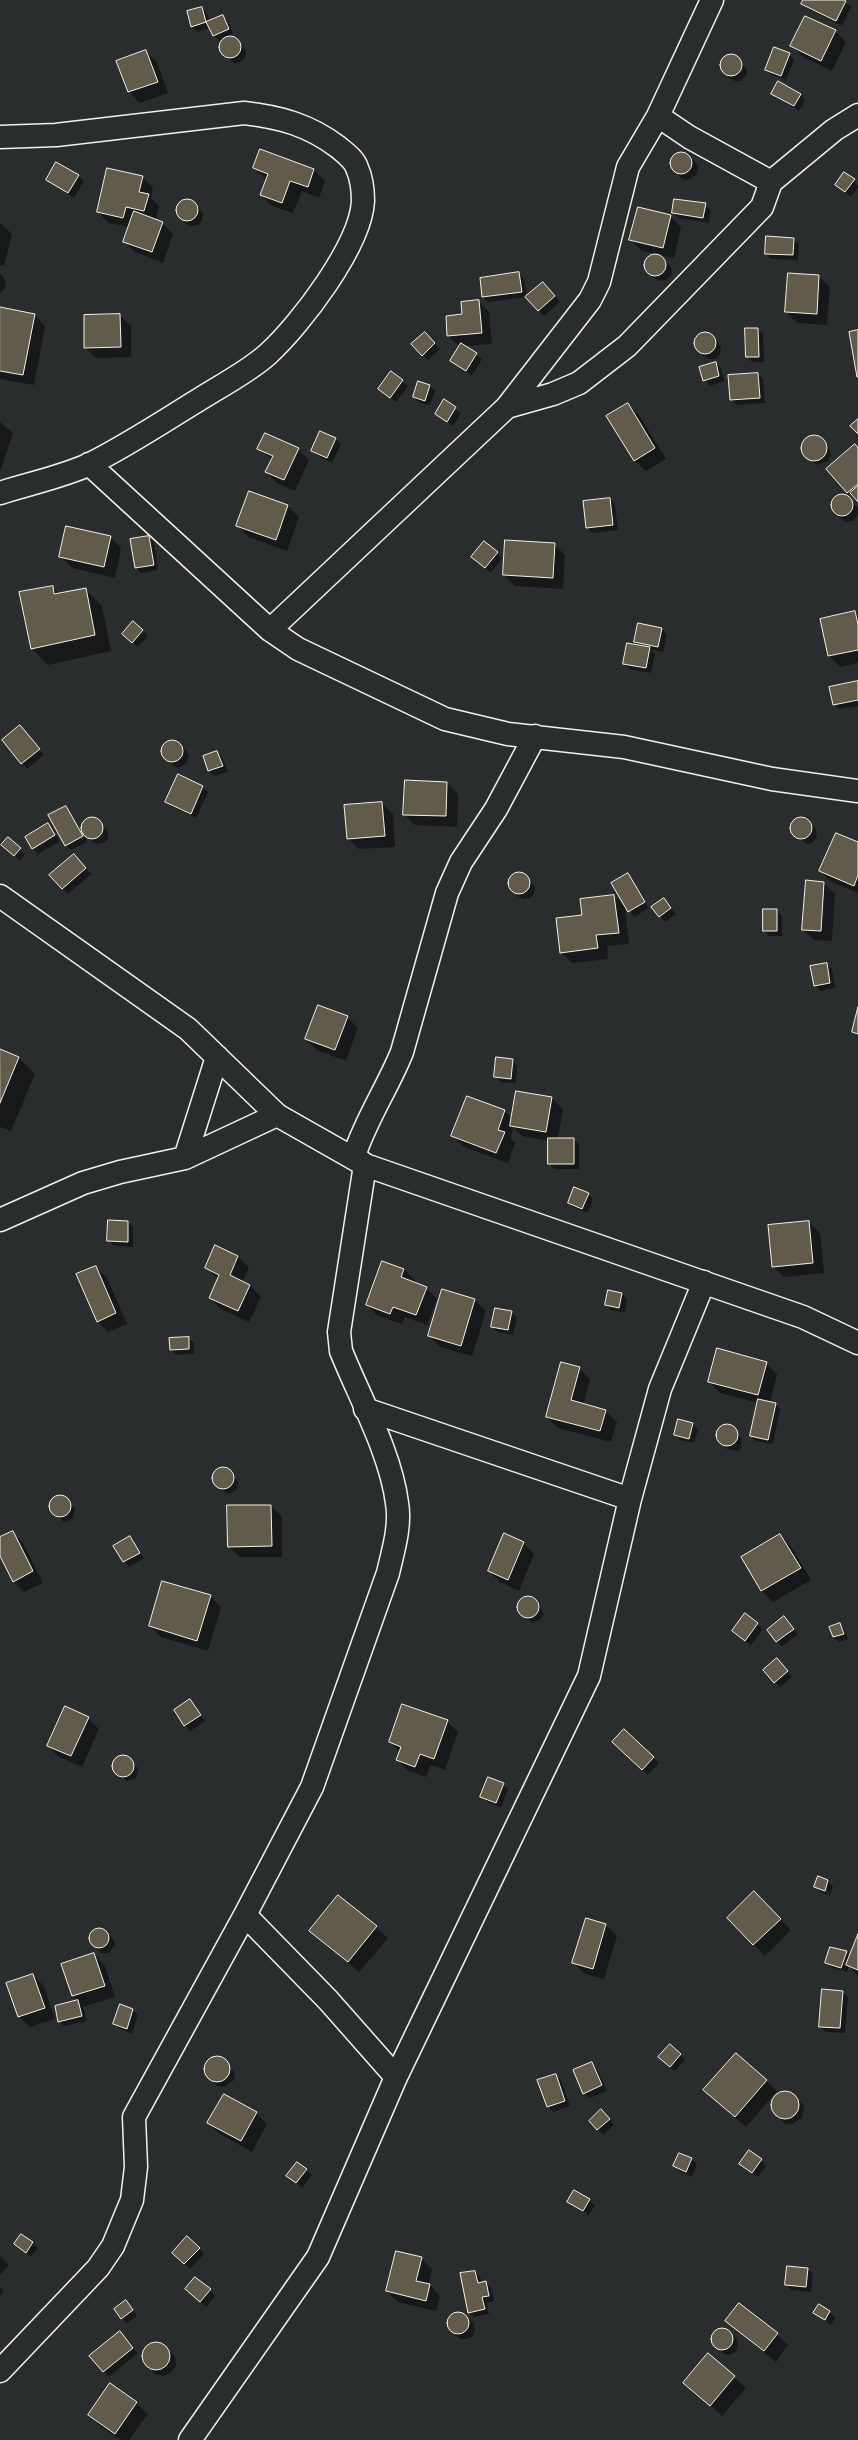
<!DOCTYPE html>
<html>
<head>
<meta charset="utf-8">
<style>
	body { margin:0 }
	canvas { display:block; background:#2a2d2e }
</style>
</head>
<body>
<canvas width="858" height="2440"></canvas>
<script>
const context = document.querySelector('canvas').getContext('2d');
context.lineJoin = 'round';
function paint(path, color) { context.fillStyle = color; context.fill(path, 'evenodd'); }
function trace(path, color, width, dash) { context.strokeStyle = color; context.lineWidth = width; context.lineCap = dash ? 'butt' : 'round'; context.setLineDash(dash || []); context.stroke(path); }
paint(new Path2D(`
	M804,0H842L851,7L842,26L808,9L803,4Z
	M202,8L207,13L210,22L223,16L228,21L233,34L230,35L237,39L246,51L245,58L241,62L234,63L222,54L219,48L221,40L219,41L214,35L210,28L197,32L192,27Z
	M835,31L846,42L832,71L803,57L792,46Z
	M146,51L157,62L168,93L140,103L129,92Z
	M789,54L794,60L786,80L772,75L766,69Z
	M732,55L738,58L747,70L746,76L741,81H735L729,78L720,67L721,60L726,56Z
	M772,93L800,94L805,100L799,111Z
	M260,151L314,170L325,181L319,198L302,191L293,213L272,206L261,195L267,180L254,168Z
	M683,153L695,161L698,167L697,174L692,178L685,180L680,177L671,165L672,159L676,154Z
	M78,175L84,181L74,198L47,180Z
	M142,177L153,188L151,198L159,206L156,220L162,223L173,234L163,263L135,252L124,241L129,227L109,223L98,212Z
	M854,180L858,187L851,197L836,185Z
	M188,200L200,208L203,214L202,221L198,225L191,226L185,223L177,212V205L182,201Z
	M705,204L711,210L709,223L678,218L673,213Z
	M670,216L681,227L674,258L661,255L672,269L671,276L666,280L660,281L654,278L645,266L646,260L651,255L657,254L642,251L631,240Z
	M0,223L12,234L4,266L0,265Z
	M793,239L799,244L798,260L771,259L766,254Z
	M0,273L6,281L5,288L0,293Z
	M519,274L524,279L527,297L548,288L560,302L544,316L527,297L488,302L483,296Z
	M819,276L830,287L827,325L797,323L786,312Z
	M478,301L489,312L492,344L464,346L482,359L472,376L451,361L460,347L448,336L463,315Z
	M0,308L34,314L45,326L34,385L0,379Z
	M120,315L131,326V357L96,358L85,347Z
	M758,329L763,334L764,362H752L747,356Z
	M425,333L440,349L428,360L422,355Z
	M707,333L718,342L721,348L720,354L716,359H709L703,356L694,345L695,338L700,334Z
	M715,363L721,368L724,381L710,386L704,380Z
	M391,373L408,386L396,402L379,389Z
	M758,374L763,379L765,403L737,405L731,400Z
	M429,385L435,391L430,405L419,403L414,397Z
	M444,401L461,413L453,426L436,414Z
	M628,404L639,415L666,459L646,471L634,460Z
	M0,422L13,433L0,472Z
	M321,432L336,439L341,444L332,463L318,456L312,451Z
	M815,436L828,445L831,456L827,462L816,465L804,454L803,443L807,438Z
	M259,448L298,449L309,460L295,491L277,483L266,472L272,460Z
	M858,449V503L827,469Z
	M250,492L288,506L299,517L287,551L249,537L238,526Z
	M840,495L847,496L858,508V515L853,521L846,522L833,513L831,505L833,499Z
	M610,499L615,504L618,530L592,533L587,527Z
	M110,537L121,548L115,578L72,568L61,557Z
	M149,537L154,542L158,570L141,573L136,568Z
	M554,544L565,555L563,589L515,586L504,575Z
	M497,553L502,558L491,573L472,557Z
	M52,587L60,594L85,589L102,606L111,651L48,665L32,648Z
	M855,612L858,615V663L840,667L829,656Z
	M133,622L148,636L138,647L128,639Z
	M662,629L667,635L663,652L650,649L655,654L651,673L630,669L624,664L640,647L635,642Z
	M858,682V706L839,709L834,704Z
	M25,732L44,755L27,769L3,740Z
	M167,741H174L185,749L189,755L187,762L183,766L176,768L165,758L161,753L163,746Z
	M217,752L222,757L228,772L214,776L209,771L204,756Z
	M179,776L203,787L208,792L196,818L172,807L167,802Z
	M447,783L458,794L457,827L415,825L404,814Z
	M382,803L393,814L395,847L359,849L348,838Z
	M66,807L81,831L83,823L87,818H93L100,821L108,832V839L103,843L96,844L85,836L87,842L71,850L66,846L88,834L87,833L66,844Z
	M803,818L815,827L817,836L814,842L807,844L793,834L791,827L797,819Z
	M56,835L60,841L38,854L34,850Z
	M858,843V893L831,882L820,871Z
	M20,849L25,854L20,861L8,850Z
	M79,861L91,874L68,894L51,875Z
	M520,872L526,875L535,887L534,894L530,898L523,899L517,896L508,884L509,878L514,873Z
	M628,875L649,908L634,917L612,883Z
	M824,883L835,894L832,941L814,940L803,929Z
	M614,896L625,907L629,944L607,946L608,959L572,963L561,952L583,916Z
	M664,900L676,914L665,922L659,916Z
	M764,910H777L782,916V936H769L764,931Z
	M826,964L832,969L835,988L820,991L815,985Z
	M347,1017L358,1028L346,1061L317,1050L306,1039Z
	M0,1050L19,1058L35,1074L11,1131L0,1127Z
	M512,1060L517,1066L516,1083L501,1082L495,1076Z
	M467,1097L505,1111L512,1119L552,1098L563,1109L558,1139H573L579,1144V1169H555L549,1164V1141L522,1136L514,1128L510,1138L515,1143L508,1163L464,1147L452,1136Z
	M588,1194L593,1199L588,1213L574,1208L569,1203Z
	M128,1222L133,1227V1247L114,1246L108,1240Z
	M809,1222L820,1233L824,1273L784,1277L773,1266Z
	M216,1246L238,1256L249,1268L242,1282L250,1285L261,1297L249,1322L221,1309L210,1298L218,1279L206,1268Z
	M383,1262L404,1269L415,1280L414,1283L426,1288L437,1299L427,1325L405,1317L402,1324L378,1316L367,1305Z
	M96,1267L107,1278L127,1324L108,1332L97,1321Z
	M443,1290L475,1300L486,1311L472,1356L440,1347L429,1336Z
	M608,1291L622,1294L627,1299L625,1313L611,1310L606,1305Z
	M511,1312L517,1317L513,1335L497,1332L492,1327Z
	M188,1338L194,1343V1354L176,1355L171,1350Z
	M766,1363L777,1374L770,1403L775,1404L780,1409L773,1444L756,1441L751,1436L758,1403L720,1393L709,1382Z
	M579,1368L590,1379L583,1405L606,1411L617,1422L611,1442L558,1428L547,1417Z
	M679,1421L693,1424L698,1430L694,1443L681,1440L675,1434Z
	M724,1426H728L742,1438L741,1448L737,1451L727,1449L718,1439L720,1429Z
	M220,1469H224L238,1481L237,1490L227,1494L217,1486L213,1477Z
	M61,1496L75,1508L73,1518L69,1521L64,1522L51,1509L50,1504L57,1497Z
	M271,1506L282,1517V1557H240L228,1546Z
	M12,1532L23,1543L43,1583L24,1592L13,1581L0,1554V1538Z
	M780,1535L791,1546L811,1580L773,1602L762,1591L742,1558Z
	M130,1537L144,1558L129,1567L115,1546Z
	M523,1543L534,1554L519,1591L500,1582L489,1571Z
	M210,1596L221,1607L208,1651L161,1637L150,1626Z
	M529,1597L540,1605L544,1615L541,1619L532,1623L519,1611L520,1601Z
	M745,1614L763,1629L751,1645L738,1636Z
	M784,1618L798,1634L782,1647L777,1641Z
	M840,1624L845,1630L848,1639L839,1642L833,1637L830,1627Z
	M782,1665L792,1677L780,1687L775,1682Z
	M190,1701L205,1721L190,1731L185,1725Z
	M88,1718L99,1729L82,1767L59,1757L48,1746Z
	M447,1721L458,1732L445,1770L431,1765L426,1777L408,1771L397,1760L400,1752L390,1742Z
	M624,1731L659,1763L648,1775L618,1747Z
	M119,1756H124L138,1768L136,1778L127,1781L116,1773L113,1764Z
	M503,1784L508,1789L501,1808L487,1802L482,1797Z
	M818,1878L828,1881L833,1887L830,1896L821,1892L815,1887ZM820,1888L830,1892L829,1894L820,1890Z
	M754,1892L791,1930L765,1956L728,1918Z
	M338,1896L388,1938L359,1972L310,1931Z
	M587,1920L606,1925L617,1936L604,1979L585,1974L574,1963Z
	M96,1929H102L113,1938L115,1944L109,1953H102L92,1944L90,1939L91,1933Z
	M858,1937V1976L849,1966L847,1972L832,1968L827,1962L846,1952L850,1957Z
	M94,1954L105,1966L115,1997L83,2007L87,2021L64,2026L59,2021L78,2001L73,1996Z
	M33,1975L44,1986L55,2019L30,2027L19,2016Z
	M843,1992L848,1997L845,2033L826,2032L820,2027Z
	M133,2010L138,2015L132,2034L120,2029L114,2024Z
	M670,2046L685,2060L675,2071L665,2062Z
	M214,2057L222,2058L235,2073L234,2080L225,2087L217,2086L205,2073L207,2061Z
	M592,2063L597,2069L607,2091L590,2098L584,2093Z
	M556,2075L561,2080L570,2106L553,2112L548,2106Z
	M766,2080L777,2091L746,2127L716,2101Z
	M783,2091L794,2095L804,2106L802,2118L792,2124H786L778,2118L771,2103L773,2098Z
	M256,2113L267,2124L252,2152L220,2134L208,2123Z
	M606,2116L614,2125L603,2135L590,2121Z
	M691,2159L697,2164L692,2177L680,2172L674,2166Z
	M761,2160L766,2166L758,2177L741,2164Z
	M306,2170L312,2175L302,2188L288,2176Z
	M575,2191L595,2205L589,2215L569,2202Z
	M22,2235L38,2248L31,2257L15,2244Z
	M199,2248L204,2254L190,2269L178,2258Z
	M0,2256L9,2265L0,2275Z
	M421,2258L432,2269L429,2284L440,2296L436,2311L398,2302L387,2291Z
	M808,2269L813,2274L811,2292L792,2290L786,2285Z
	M475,2272L480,2277L482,2283L486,2282L491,2288L494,2301L487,2303L489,2314L474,2317L469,2312Z
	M0,2287L4,2291L0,2295Z
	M186,2289L210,2290L215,2296L206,2307Z
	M126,2301L137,2316L127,2323L121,2318Z
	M819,2305L835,2317L831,2325L814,2312Z
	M456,2313H462L474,2323L475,2330L473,2336L467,2339H460L449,2329L448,2322L450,2316Z
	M726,2321L777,2334L788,2345L776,2362Z
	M719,2328L726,2329L737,2339L738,2345L736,2352L730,2355L724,2354L713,2344L711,2338L713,2332Z
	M120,2333L138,2353L109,2377L104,2371Z
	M155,2343L164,2344L175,2357L176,2366L171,2373L163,2376L155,2374L143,2361V2353L147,2346Z
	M709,2355L746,2388L722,2416L684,2383Z
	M110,2384L136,2403L148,2414L129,2440H121L100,2426L89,2415Z`), '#0007');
const building = new Path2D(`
	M803,0H844L846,1L836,21L801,4Z
	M202,7L206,22L191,27L187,11Z
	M223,15L229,29L213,36L206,22Z
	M805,16L836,30L821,61L790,46Z
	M219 47a11 11 0 1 1 22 0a11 11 0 1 1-22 0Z
	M774,47L790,53L781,76L765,70Z
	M146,50L158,82L128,92L116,61Z
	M720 65a11 11 0 1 1 22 0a11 11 0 1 1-22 0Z
	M778,81L801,94L794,106L771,94Z
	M260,149L314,169L308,187L290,181L282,203L260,195L268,174L253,168Z
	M670 163a11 11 0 1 1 22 0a11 11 0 1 1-22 0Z
	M56,162L79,175L68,193L46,180Z
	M107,168L143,176L139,192L149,194L144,211L126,207L123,218L97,212Z
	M844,172L855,179L845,192L835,185Z
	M176 210a11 11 0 1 1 22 0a11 11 0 1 1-22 0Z
	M674,199L706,203L703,218L672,213Z
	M638,207L671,215L663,248L629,240Z
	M134,211L163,222L152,252L123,242Z
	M766,236L794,238L793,255L765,254Z
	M644 265a11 11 0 1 1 22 0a11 11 0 1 1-22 0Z
	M519,272L522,292L482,297L480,278Z
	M788,273L819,275L817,314L785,312Z
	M543,282L555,296L538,311L525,297Z
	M479,300L482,333L447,336L446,316L462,314L461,302Z
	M0,307L35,314L23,375L0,371Z
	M120,314L121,347L84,348V315Z
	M745,328H758L759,357H746Z
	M858,330V377H857L849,332Z
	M694 343a11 11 0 1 1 22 0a11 11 0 1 1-22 0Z
	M425,332L435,343L422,356L411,344Z
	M461,343L477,353L466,371L450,361Z
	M716,362L719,376L703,381L699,367Z
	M391,371L403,380L390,398L378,389Z
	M758,373L760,398L730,400L728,375Z
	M418,381L430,385L425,401L413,397Z
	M444,399L456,407L447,422L435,414Z
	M628,403L655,448L634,461L606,416Z
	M858,419V434L850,426Z
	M320,431L336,438L327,458L311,451Z
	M265,433L299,448L284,480L265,472L273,456L257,449Z
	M801 448a13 13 0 1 1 26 0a13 13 0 1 1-26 0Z
	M855,444L858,448V484L847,493L826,469Z
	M858,486V502L850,493Z
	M249,491L288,505L276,540L236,526Z
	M831 505a11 11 0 1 1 22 0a11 11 0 1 1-22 0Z
	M610,498L613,525L586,528L583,501Z
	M66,526L111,536L104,567L59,557Z
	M149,536L154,565L135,568L130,539Z
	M505,540L555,543L553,578L503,575Z
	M484,541L498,552L485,568L471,557Z
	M53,586L54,594L86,588L95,635L31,649L19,592Z
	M855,611L858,624V650L828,656L820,619Z
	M133,621L143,630L132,643L122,634Z
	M638,623L662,628L658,647L634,642Z
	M627,643L650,647L646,668L623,664Z
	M858,681V700L833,705L829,687Z
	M20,725L40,749L21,764L2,740Z
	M161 751a11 11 0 1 1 22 0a11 11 0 1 1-22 0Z
	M217,751L223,766L208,771L203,756Z
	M178,774L203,786L191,814L165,802Z
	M405,780L447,782L446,816L403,815Z
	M382,802L385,836L347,839L344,805Z
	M66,806L83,836L65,846L48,815Z
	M81 828a11 11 0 1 1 22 0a11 11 0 1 1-22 0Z
	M790 828a11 11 0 1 1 22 0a11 11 0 1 1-22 0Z
	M48,823L55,835L32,849L25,837Z
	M836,833L858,842V875L854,886L819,871Z
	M8,837L21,848L14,856L1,845Z
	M74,854L86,868L62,889L49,875Z
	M508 883a11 11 0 1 1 22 0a11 11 0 1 1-22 0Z
	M628,873L645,902L628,912L611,883Z
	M806,880L824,882L821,931L802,930Z
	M614,895L619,933L596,935L598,948L560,953L556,918L582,915L580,899Z
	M664,898L671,908L659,917L651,907Z
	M763,909H777V931H763Z
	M827,963L830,983L814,986L810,966Z
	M318,1005L348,1016L335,1050L305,1039Z
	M858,1007V1034L852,1032Z
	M0,1049L19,1057L0,1103Z
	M496,1057L513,1059L511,1079L494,1077Z
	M516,1091L552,1097L546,1132L510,1126Z
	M467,1096L505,1110L498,1130L505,1132L496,1153L451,1136Z
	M548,1138H574V1164H548Z
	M574,1187L589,1193L582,1209L568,1203Z
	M108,1220L128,1221V1242L107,1241Z
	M809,1221L813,1263L772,1267L768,1225Z
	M215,1245L238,1256L230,1275L250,1285L238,1311L209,1298L219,1275L205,1268Z
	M382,1261L404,1269L401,1277L427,1287L416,1315L393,1307L390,1314L366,1305Z
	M96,1266L116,1313L97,1322L76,1274Z
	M442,1289L475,1299L461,1346L428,1336Z
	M608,1290L622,1293L619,1308L605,1305Z
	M495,1308L512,1311L508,1330L491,1327Z
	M189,1337V1349L170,1350L169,1338Z
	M717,1348L767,1362L758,1395L708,1382Z
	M561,1362L580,1367L571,1400L606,1410L600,1431L546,1417Z
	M758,1399L776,1403L768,1440L750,1436Z
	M678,1419L693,1423L689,1439L674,1435Z
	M716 1435a11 11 0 1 1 22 0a11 11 0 1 1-22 0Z
	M212 1478a11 11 0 1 1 22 0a11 11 0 1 1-22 0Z
	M49 1506a11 11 0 1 1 22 0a11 11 0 1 1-22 0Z
	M227,1505H271L272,1546L228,1547Z
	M13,1531L33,1571L13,1582L0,1556V1537Z
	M504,1533L524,1542L508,1580L488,1571Z
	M780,1534L801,1568L761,1591L741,1557Z
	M130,1536L140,1553L123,1562L113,1546Z
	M162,1581L211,1595L197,1641L149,1626Z
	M517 1607a11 11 0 1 1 22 0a11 11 0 1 1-22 0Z
	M745,1613L758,1623L745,1641L732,1631Z
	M784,1616L794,1629L776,1642L767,1630Z
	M840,1623L844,1634L833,1637L829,1627Z
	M777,1658L788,1671L774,1683L763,1670Z
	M190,1699L201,1715L184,1726L174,1710Z
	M402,1704L448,1720L434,1759L420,1754L415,1767L396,1760L401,1747L389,1742Z
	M65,1706L89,1717L71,1756L47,1746Z
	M624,1729L654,1757L642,1770L612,1742Z
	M112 1766a11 11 0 1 1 22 0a11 11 0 1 1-22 0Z
	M488,1777L504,1783L496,1803L480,1797Z
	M818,1876L828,1880L825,1891L814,1887Z
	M754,1891L781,1919L753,1945L727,1918Z
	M338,1895L377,1926L348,1962L309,1931Z
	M586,1918L606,1924L593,1969L572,1963Z
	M89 1938a10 10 0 1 1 20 0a10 10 0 1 1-20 0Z
	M858,1934V1970L846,1965Z
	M830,1947L847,1951L841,1968L825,1963Z
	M94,1953L105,1986L72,1996L61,1964Z
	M33,1974L45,2008L18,2017L6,1983Z
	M822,1989L843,1991L840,2028L819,2027Z
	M78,2000L82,2016L58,2022L55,2006Z
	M120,2004L133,2009L127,2029L113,2024Z
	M670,2044L681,2054L670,2067L658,2057Z
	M736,2053L767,2080L735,2117L703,2090Z
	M204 2069a13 13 0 1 1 26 0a13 13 0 1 1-26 0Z
	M592,2062L602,2085L583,2094L573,2070Z
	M556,2074L565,2101L547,2107L537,2080Z
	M771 2105a14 14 0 1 1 28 0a14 14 0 1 1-28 0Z
	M224,2094L257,2112L241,2141L207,2123Z
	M601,2109L610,2119L597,2130L589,2121Z
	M749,2150L762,2159L752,2173L739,2164Z
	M679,2153L692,2158L686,2172L673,2166Z
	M297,2162L307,2169L296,2183L286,2176Z
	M574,2190L590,2199L583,2211L567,2202Z
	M21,2234L33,2242L26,2253L14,2244Z
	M187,2236L200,2248L184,2264L172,2253Z
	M396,2251L422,2257L416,2281L430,2284L426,2301L386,2291Z
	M787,2266L808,2268L806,2287L785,2285Z
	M475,2271L478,2283L486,2281L489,2296L482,2297L485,2309L468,2313L460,2273Z
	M195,2277L211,2289L200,2302L185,2289Z
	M126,2300L133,2310L121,2319L114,2309Z
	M739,2303L778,2333L764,2351L725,2321Z
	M819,2304L830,2311L825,2320L813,2313Z
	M447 2323a11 11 0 1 1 22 0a11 11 0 1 1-22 0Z
	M711 2339a11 11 0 1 1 22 0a11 11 0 1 1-22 0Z
	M120,2331L133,2348L103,2372L89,2356Z
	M142 2356a14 14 0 1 1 28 0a14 14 0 1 1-28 0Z
	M708,2353L735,2376L710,2406L683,2383Z
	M110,2383L137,2402L115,2434L88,2415Z`);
paint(building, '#625a4a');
trace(building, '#f4f1e8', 1);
const minor = new Path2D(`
	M658,116L689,137L771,182
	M0,137L56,135L244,113C280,117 309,125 338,147C345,153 354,159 357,168C361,177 363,191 363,201C361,245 300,325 268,354C248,372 222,385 200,399C164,421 128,445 90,464C65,476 28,484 0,493
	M507,407L590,300L599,282L628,167L658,116L712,0
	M89,464L270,630L298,649L445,719L508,734L624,747L772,779L858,791
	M270,630L507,407L553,394L579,383L627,346L762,207L771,182L834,130L858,115
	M185,1158L217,1057
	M0,1220L83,1183L120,1172L185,1158L277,1115
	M365,1409L630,1499
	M245,1915L328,2000L396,2077
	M0,2371L98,2268L113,2246L132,2200L136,2167L134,2117L245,1915L312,1787L388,1573C393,1551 401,1526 397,1503C391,1454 360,1398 341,1351L339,1332L365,1165L354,1156C366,1119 388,1087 402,1052L447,893L461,862L496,809L535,736
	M190,2440L318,2257L396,2077L589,1676L630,1499L660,1389L704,1282`);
const tertiary = new Path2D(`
	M0,896L188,1029L277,1115L365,1165L803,1317L858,1343`);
trace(minor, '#f4f1e8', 25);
trace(tertiary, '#f4f1e8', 25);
trace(minor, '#2a2d2e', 22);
trace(tertiary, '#2a2d2e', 22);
</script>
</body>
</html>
